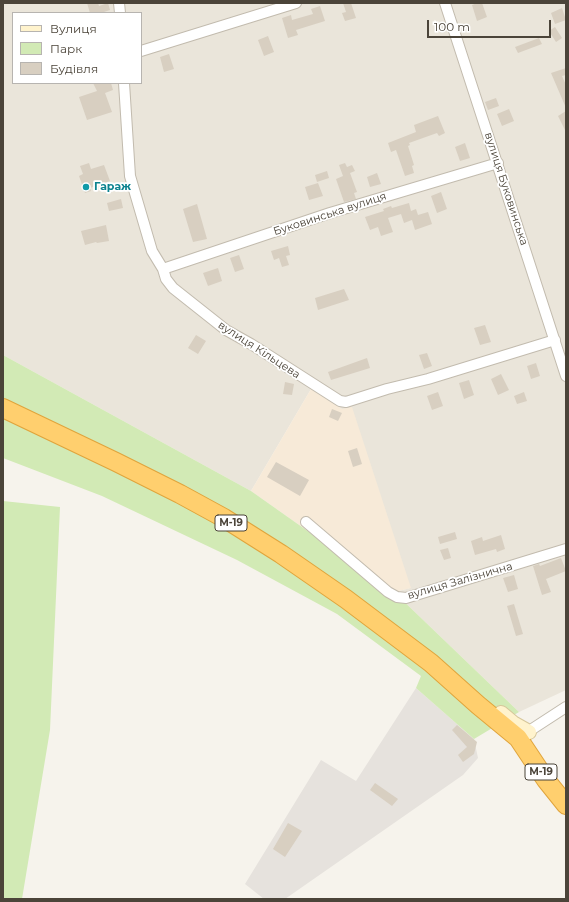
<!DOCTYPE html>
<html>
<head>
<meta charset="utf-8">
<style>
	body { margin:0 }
	#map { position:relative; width:569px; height:902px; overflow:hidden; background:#f6f3ec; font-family:Montserrat,sans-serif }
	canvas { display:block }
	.frame { position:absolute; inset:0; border:4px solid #4b4439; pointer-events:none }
	.legend { position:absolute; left:12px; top:12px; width:130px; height:72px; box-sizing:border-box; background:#fff; border:1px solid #b7b4b0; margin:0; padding:5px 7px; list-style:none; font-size:12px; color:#4b4439 }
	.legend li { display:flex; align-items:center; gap:8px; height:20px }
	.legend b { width:20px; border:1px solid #b7b4b0 }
	.scale { position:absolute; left:427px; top:20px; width:124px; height:18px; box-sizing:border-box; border:2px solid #4b4439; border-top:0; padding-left:5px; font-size:12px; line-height:14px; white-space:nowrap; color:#4b4439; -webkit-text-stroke:3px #fff; paint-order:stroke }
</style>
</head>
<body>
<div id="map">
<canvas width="569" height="902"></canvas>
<div class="frame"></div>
<ul class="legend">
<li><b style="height:5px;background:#fff3cd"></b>Вулиця</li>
<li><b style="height:11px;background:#d2eab5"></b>Парк</li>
<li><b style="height:11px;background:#d8cfc1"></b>Будівля</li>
</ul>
<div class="scale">100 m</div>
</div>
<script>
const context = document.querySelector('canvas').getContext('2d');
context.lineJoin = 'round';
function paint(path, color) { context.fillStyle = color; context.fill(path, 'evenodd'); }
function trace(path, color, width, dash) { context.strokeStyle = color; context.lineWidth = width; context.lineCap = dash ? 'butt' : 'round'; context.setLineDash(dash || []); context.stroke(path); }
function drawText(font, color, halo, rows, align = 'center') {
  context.font = font + ' Montserrat,sans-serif'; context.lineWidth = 3.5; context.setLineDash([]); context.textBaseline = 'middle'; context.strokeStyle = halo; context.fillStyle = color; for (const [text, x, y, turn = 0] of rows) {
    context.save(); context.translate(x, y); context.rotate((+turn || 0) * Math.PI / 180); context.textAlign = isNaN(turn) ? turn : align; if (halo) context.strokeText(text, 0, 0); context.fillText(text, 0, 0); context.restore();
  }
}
paint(new Path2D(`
	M3,3H566V690L519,712L394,592L410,588L342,409L311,389L251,491L3,355ZM13,13H141V83H13Z`), '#eae5da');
paint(new Path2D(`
	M311,389L342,409L352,407L411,588L394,592L251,491Z`), '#f7ead8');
paint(new Path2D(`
	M416,688L474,739L478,758L463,775L285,899H264L245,884L321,760L356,781Z`), '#e6e2dd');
paint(new Path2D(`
	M3,355L251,491L394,592L519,712L474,739L416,688L421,676L337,614L237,560L102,496L3,458Z
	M3,501L60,507L50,730L22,899H3Z`), '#d2eab5');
paint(new Path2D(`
	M87,3H98L99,6L108,3L110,10L101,13H90Z
	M343,3H351L356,18L345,21L342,13L346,12Z
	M477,3H482L487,17L477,21L472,5Z
	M320,6L325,21L296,30L298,35L288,38L282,18L291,15L292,20L313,14L311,9Z
	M562,8L566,20L555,24L551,13Z
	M555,27L562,38L556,42L549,31Z
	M268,36L274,52L264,56L258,40Z
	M539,38L542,44L518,53L515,47Z
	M169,54L174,69L164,72L160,57Z
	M566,68V75L562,76L566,85V108L551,73Z
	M93,83H111L113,90L105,93L112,112L87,120L79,97L97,91Z
	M496,98L499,106L488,110L485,102Z
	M509,109L514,121L502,126L497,114Z
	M566,111V132L558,116Z
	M438,116L445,133L439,136L437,133L409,143L410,145L408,146L414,165L412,166L414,173L405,176L396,150L391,152L388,143L416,132L414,125Z
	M465,143L470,158L460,161L455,147Z
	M89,163L91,169L104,165L110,181L90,188L91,191L85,193L79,176L83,174L80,166Z
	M345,163L347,167L352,165L355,171L350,173L357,192L354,193L356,199L344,202L336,179L343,176L339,165Z
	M327,171L329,178L317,182L315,175Z
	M377,173L381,184L370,187L367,177Z
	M318,183L323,196L309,200L305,187Z
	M441,192L447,209L437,213L431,196Z
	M121,199L123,208L109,211L107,203Z
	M409,203L411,211L416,209L418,215L428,212L432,224L415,230L412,220L404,223L401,214L388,218L393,232L381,236L378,227L370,230L365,217L384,211L383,209L391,206L392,208Z
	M197,204L207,239L193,242L183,209Z
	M106,225L109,241L97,243L96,242L85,245L81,231Z
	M288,246L290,255L286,256L289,265L282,267L279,258L274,260L271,251Z
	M239,255L244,269L235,272L230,258Z
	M218,268L222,281L208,286L203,273Z
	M344,289L349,300L318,310L315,298Z
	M485,325L491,342L480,345L474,328Z
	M196,335L206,341L198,354L188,348Z
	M427,353L432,366L424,369L419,355Z
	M367,358L370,368L331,380L328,372Z
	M536,363L540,376L531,379L527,366Z
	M501,374L509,390L498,395L491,379Z
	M469,380L474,395L464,399L459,383Z
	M285,382L294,384L292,395L283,394Z
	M438,392L443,406L432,410L427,396Z
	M524,392L527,401L517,404L514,396Z
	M332,409L342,413L338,421L329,417Z
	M357,448L362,464L353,467L348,451Z
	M276,462L309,480L300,496L267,477Z
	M455,532L457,539L440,544L438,537Z
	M501,535L505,549L497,552L496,549L475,555L471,541L482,537L483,541Z
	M448,548L451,558L444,560L440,550Z
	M561,558L566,571L546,579L551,592L542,595L533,566L539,564L540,566Z
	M514,575L518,589L508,592L503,578Z
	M514,604L523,634L516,636L507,606Z
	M457,725L477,742L474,754L463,762L458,755L467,747L452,730Z
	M375,783L398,799L392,806L370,790Z
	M288,823L302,831L285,857L273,849Z`), '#d8cfc1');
const street = new Path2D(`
	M119,3L120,13
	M445,3L566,376
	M141,51L296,3
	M124,83L130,176L152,251L163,269L166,279L173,288L226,330L251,344L340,401L346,402L387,389L428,379L555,340
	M163,269L330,213L498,163
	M306,522L388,592L397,597L406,598L566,549
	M523,735L566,707`);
const secondary = new Path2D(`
	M501,713L513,723L529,732`);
const highway = new Path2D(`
	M3,408L116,462L180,494L224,518L281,554L346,599L431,663L478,705L518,738L546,780L566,805`);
trace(street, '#c2bbae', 12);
trace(secondary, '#d6c79b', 16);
trace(highway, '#e0a43c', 20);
trace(street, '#fff', 10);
trace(secondary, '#fff3cd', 14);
trace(highway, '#ffcf6e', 18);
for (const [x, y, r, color] of [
	[86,187,4,"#0f9aa8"]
]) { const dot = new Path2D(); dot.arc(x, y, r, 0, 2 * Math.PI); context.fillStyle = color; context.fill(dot); trace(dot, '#fff', 1.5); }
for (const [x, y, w] of [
	[231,523,32],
	[541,772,32]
]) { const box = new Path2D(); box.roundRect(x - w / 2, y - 8, w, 16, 3); context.fillStyle = '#fff'; context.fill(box); trace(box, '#4b4439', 1); }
drawText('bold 10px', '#4b4439', null, [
	["М-19",231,523],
	["М-19",541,772]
]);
drawText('bold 11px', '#0d838f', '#fff', [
	["Гараж",94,187]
], 'left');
drawText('11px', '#4b4439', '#fff', [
	["вулиця Буковинська",506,189,72],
	["Буковинська вулиця",330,214,-18],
	["вулиця Кільцева",259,350,33],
	["вулиця Залізнична",460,581,-16]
]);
</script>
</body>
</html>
